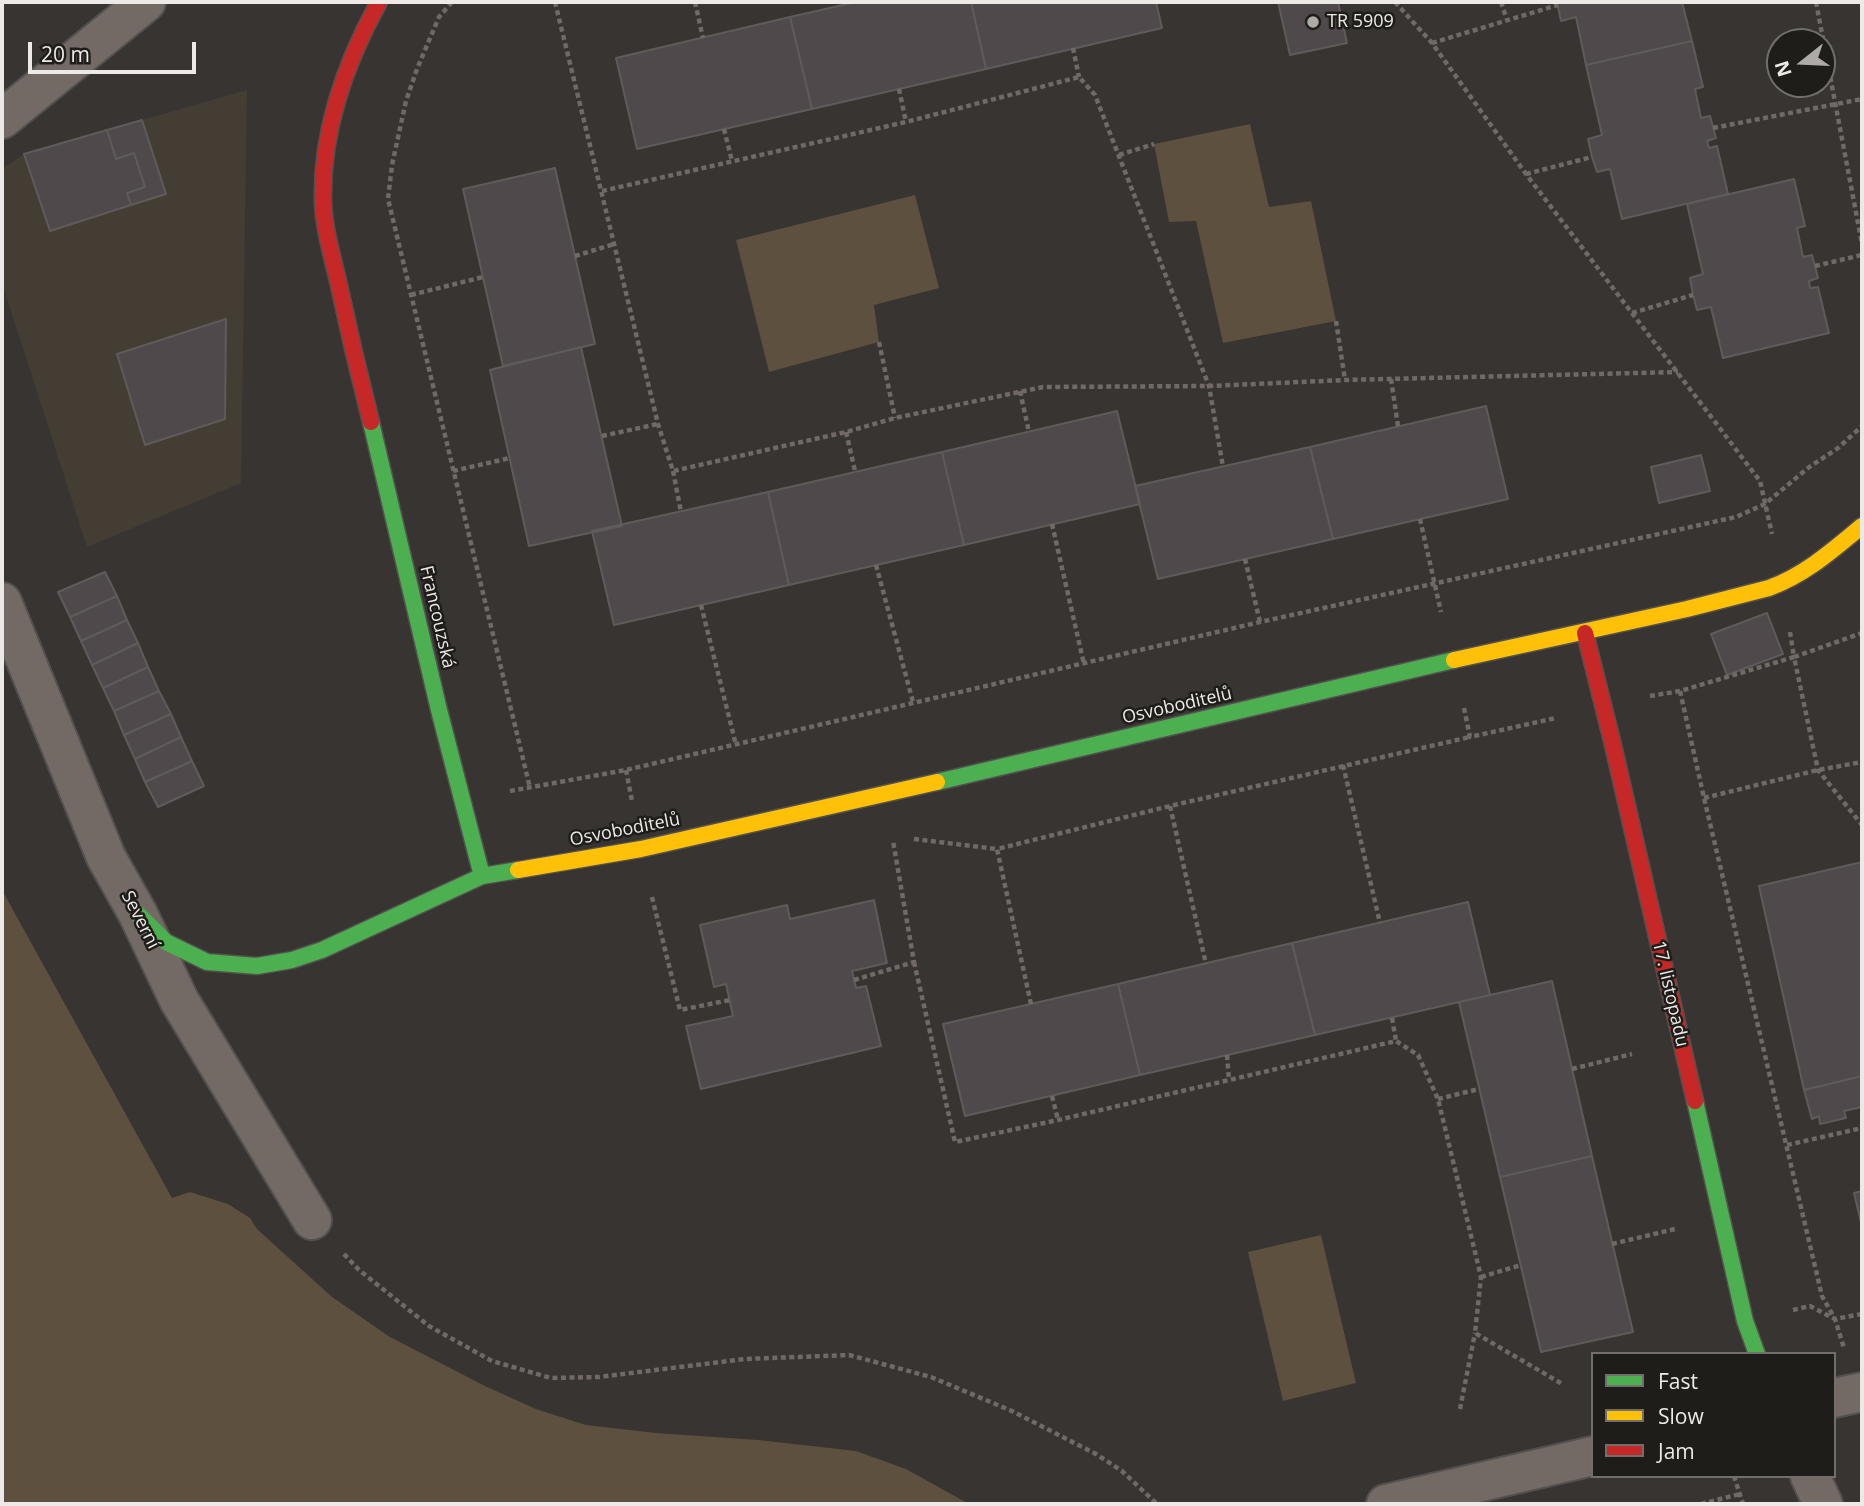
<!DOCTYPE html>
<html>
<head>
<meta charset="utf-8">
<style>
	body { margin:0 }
	#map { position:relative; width:1864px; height:1506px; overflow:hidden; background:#373431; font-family:"Open Sans",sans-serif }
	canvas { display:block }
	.frame { position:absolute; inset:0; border:4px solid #ece9e6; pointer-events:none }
	.legend { position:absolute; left:1591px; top:1352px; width:245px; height:126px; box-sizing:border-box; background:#1e1d1a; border:2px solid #706f6c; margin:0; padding:9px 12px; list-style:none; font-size:21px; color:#ece9e6 }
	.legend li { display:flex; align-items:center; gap:14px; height:35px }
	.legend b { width:35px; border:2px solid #706f6c }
	.north { position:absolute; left:1766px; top:28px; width:70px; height:70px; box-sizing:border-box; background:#1e1d1a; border:2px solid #706f6c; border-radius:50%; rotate:252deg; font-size:19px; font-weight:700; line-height:28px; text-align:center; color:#ece9e6 }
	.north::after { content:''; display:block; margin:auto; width:24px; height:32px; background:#adaaa7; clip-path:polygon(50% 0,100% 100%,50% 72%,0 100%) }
	.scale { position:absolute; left:28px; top:42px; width:168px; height:32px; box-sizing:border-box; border:4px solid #ece9e6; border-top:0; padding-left:9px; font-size:21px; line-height:24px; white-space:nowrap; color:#ece9e6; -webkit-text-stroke:5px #1e1d1a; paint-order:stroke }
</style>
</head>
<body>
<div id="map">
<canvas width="1864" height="1506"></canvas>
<div class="frame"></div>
<ul class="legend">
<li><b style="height:9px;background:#4caf50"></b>Fast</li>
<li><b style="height:9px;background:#ffc107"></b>Slow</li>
<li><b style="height:9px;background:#c62828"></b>Jam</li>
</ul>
<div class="north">N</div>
<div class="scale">20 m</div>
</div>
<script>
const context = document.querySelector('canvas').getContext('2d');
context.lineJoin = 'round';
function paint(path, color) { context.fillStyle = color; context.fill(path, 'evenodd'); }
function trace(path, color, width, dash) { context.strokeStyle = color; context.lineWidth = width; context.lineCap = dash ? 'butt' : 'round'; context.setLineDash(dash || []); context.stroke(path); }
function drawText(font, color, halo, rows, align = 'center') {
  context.font = font + ' "Open Sans",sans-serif'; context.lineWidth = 5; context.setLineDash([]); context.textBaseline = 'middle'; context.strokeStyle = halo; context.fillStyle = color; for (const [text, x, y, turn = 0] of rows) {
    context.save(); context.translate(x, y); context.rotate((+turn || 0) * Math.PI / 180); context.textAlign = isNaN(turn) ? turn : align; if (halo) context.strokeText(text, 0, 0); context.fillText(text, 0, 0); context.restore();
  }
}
paint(new Path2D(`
	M247,90L241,483L87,547L2,283V169L24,154Z`), '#443d33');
paint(new Path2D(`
	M1250,124L1269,207L1311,201L1336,321L1223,343L1196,221L1169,222L1154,144Z
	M915,195L939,288L874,305L879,342L769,372L736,240Z
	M2,890L172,1198L190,1192L228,1204L250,1218L257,1229L332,1297L390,1337L487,1387L536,1409L586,1425L656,1433L758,1440L856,1451L906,1469L969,1504H2Z
	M1321,1235L1356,1383L1283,1401L1248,1252Z`), '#5d503e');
const building = new Path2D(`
	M856,2H971L986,69L812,109L790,17Z
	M971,2H1156L1162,28L986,69Z
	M1278,2H1338L1347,43L1290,55Z
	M1557,2H1682L1692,41L1586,65L1576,17L1561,21Z
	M790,17L812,109L637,149L616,58Z
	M1692,41L1703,87L1695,89L1701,118L1710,116L1716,138L1707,141L1709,148L1717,146L1728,194L1622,219L1610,169L1597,172L1592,157L1588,139L1602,135L1586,65Z
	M142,120L166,194L131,205L127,193L145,187L134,153L116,159L107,130Z
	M107,130L116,159L134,153L145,187L127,193L131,205L50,231L24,154Z
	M555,168L595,344L503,366L463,189Z
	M1794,179L1805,226L1797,228L1803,257L1812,255L1818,278L1809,281L1810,288L1818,287L1829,333L1723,358L1711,307L1697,310L1693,295L1690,278L1703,274L1687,204Z
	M226,319L225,419L145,445L117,354Z
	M581,347L622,526L529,546L490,370Z
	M1486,406L1508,499L1333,539L1310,447Z
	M1117,411L1140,504L964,545L942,452Z
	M1310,447L1333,539L1158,579L1135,486Z
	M942,452L964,545L789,585L768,492Z
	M1701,455L1710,491L1659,503L1651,467Z
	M768,492L789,585L614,625L592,531Z
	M105,572L117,596L70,617L58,592Z
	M117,596L127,620L81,641L70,617Z
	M1767,613L1783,654L1727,675L1711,634Z
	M127,620L138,643L92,665L81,641Z
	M138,643L148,667L103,688L92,665Z
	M148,667L159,691L114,711L103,688Z
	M159,691L171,714L124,735L114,711Z
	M171,714L181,737L135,759L124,735Z
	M181,737L192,761L145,782L135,759Z
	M192,761L204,786L158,807L145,782Z
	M1862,862V1076L1804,1090L1759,886Z
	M874,900L887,963L852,971L856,988L866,986L881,1046L701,1089L686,1026L733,1016L726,984L714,987L700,925L787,905L790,919Z
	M1468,902L1490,995L1315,1035L1292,943Z
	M1292,943L1315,1035L1140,1075L1118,984Z
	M1552,981L1592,1156L1500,1177L1459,1002Z
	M1118,984L1140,1075L965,1116L943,1024Z
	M1862,1076V1107L1844,1111L1846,1118L1820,1124L1819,1116L1812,1119L1804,1090Z
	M1592,1156L1633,1332L1541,1352L1500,1177Z
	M1862,1191V1227L1854,1193Z`);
paint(building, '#50494b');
trace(building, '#5e5b5a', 2);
const street = new Path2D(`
	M2,119L146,2
	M2,602L106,857L138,914L179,1000L312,1220
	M1834,1398L1862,1392
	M1810,1476L1823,1504
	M1386,1504L1593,1456`);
const fast = new Path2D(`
	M371,422L439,710L482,876
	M937,782L1454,660
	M138,914L166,942L207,962L257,966L292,960L322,950L482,876L518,870
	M1695,1101L1745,1321L1757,1354`);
const slow = new Path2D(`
	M1454,660L1687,609L1769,588C1805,575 1833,550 1862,526
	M518,870L641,849L937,782`);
const jam = new Path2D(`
	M371,422C359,375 348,328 338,281C332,255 324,229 323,202C321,132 346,62 379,2
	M1585,633L1613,745L1695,1101`);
trace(street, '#53514f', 42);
trace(fast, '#53514f', 19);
trace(slow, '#53514f', 19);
trace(jam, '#53514f', 19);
trace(new Path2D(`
	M452,2L439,17L417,69L406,101L392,165L388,199L530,788
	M555,2L658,424L673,471L846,432L895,418L1043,387L1209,386L1345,380L1678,372
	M695,2L703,38
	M1395,2L1432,43L1526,174L1760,481L1772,534
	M1501,2L1507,20
	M1816,2L1862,244
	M1432,43L1558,5
	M1073,48L1079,77
	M899,89L906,122
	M1713,128L1862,99
	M724,129L732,161
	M1119,155L1154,144
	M1526,174L1592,157
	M602,191L906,122L1079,77L1095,95L1209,386L1223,467
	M575,256L614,244
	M1815,266L1862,255
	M411,295L483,277
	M1632,313L1693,295
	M1336,321L1345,380
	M879,342L895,418
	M1391,379L1398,426
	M1020,391L1029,432
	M846,432L855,471
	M602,436L658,424
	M453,471L510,458
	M673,471L681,512
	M1420,519L1441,612
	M1052,524L1084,664
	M1245,559L1260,622
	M876,565L913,702
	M701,605L736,745
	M1790,632L1794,657L1862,633
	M1680,691L1704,798L1822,1296L1835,1319L1844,1348
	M1650,696L1680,691L1794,657L1818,770L1862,825
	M1464,708L1470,737L1556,718
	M1343,765L1380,923
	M626,770L632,801
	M510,791L626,770L1260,622L1736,517L1765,504L1808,468L1838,448L1862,426
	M1704,798L1818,770L1862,762
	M1170,806L1206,964
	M914,839L997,849
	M652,897L680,1010L730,1000
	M914,962L955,1142L1058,1120L1396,1041L1418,1055L1438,1099L1481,1277L1475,1333L1564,1385
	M854,980L914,962L893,841
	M1031,1004L997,849L1170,806L1470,737
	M1392,1018L1396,1041
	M1227,1055L1229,1080
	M1572,1069L1632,1054
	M1052,1096L1058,1120
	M1438,1099L1479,1089
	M1787,1145L1862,1128
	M1612,1244L1675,1229
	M344,1254L359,1270L429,1326L492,1361L551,1378L599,1377L745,1359L849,1355L931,1377L1012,1411L1096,1454L1122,1471L1157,1504
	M1481,1277L1521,1265
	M1793,1310L1810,1306L1835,1319L1862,1314
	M1460,1409L1475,1333
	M1734,1476L1743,1504
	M1701,1504L1740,1494`), '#706966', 4.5, [5, 3.5]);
trace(street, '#736a66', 38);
trace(fast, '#4caf50', 16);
trace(slow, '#ffc107', 16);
trace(jam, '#c62828', 16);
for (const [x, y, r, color] of [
	[1313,22,7,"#adaaa7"]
]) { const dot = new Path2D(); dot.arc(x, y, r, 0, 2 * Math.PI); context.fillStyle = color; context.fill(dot); trace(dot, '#1e1d1a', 2.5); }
drawText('18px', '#ece9e6', '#1e1d1a', [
	["TR 5909",1327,22]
], 'left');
drawText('18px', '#ece9e6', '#1e1d1a', [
	["Francouzská",437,617,77],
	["Osvoboditelů",1177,706,-13],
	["Osvoboditelů",625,830,-11],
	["Severní",140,920,63],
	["17. listopadu",1670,994,77]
]);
</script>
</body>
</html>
